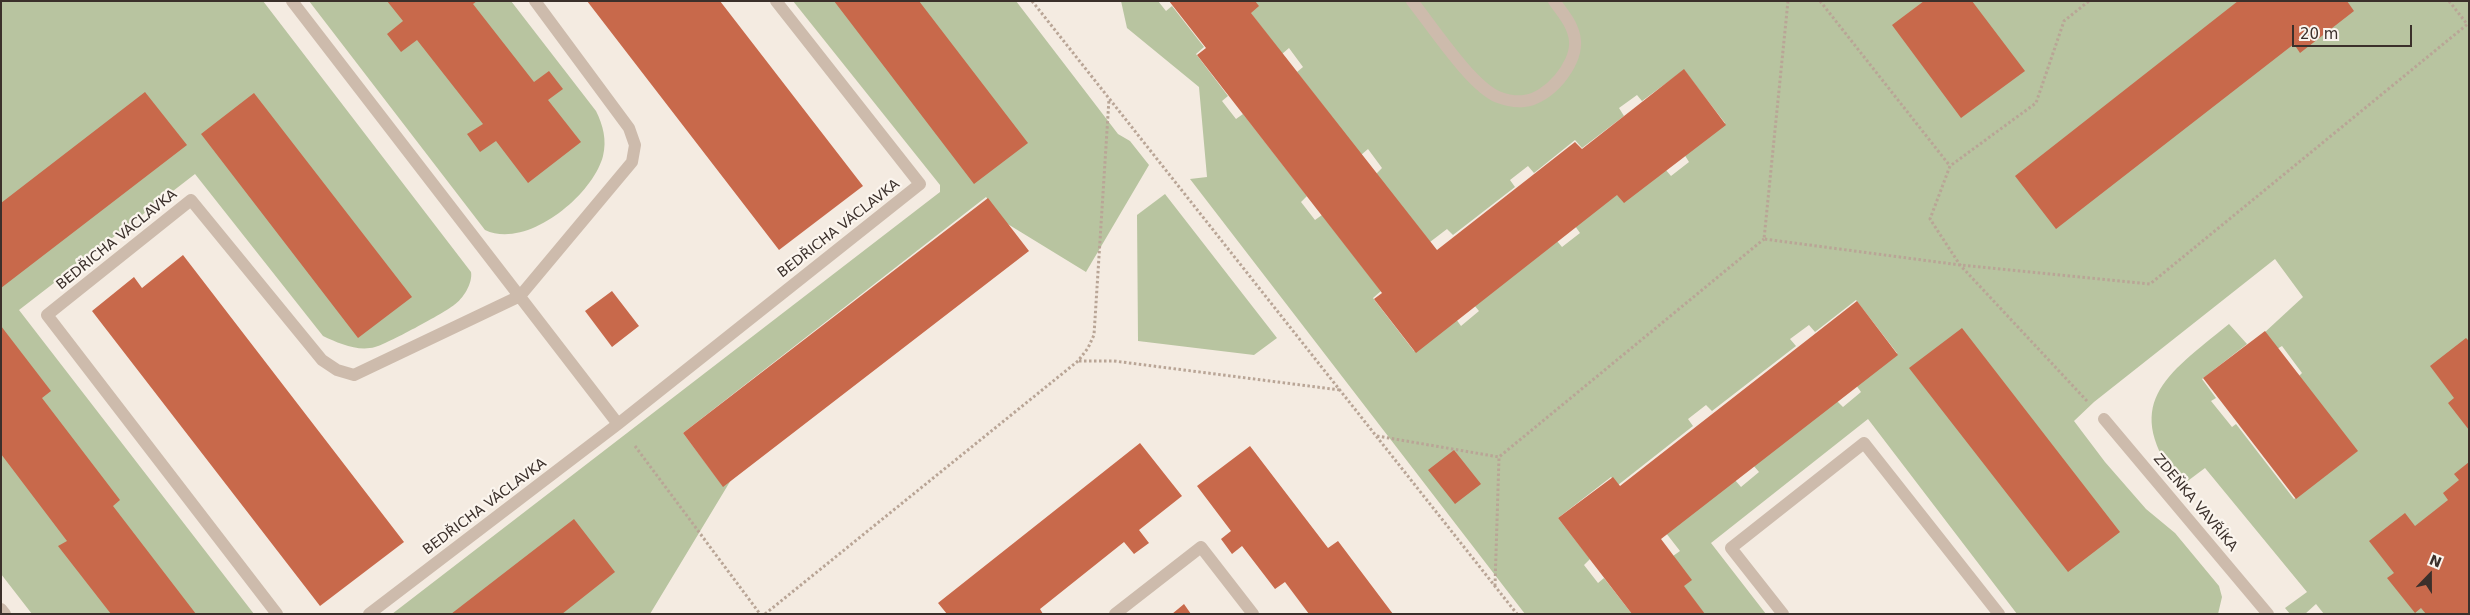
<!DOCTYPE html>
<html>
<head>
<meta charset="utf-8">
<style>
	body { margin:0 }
	#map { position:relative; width:2470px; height:615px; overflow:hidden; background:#f4ebe1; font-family:"DejaVu Sans",sans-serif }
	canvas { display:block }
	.frame { position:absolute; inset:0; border:2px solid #3b302b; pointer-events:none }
	.north { position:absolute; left:2405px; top:550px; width:50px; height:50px; -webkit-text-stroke:4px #fbf5ee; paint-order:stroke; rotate:22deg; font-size:14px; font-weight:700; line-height:20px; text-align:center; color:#3b302b }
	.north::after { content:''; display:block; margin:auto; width:18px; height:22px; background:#3b302b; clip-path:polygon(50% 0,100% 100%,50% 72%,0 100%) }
	.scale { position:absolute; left:2292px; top:25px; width:120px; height:22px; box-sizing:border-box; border:2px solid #3b302b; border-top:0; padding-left:6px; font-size:15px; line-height:18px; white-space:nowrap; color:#3b302b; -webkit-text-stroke:4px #fbf5ee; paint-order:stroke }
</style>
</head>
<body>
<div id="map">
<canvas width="2470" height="615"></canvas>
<div class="frame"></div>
<div class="north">N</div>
<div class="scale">20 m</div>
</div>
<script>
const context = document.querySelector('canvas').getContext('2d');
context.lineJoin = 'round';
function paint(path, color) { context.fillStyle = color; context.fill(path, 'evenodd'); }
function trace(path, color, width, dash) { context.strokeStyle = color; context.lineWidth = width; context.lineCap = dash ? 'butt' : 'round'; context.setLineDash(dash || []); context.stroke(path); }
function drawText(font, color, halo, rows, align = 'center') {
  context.font = font + ' "DejaVu Sans",sans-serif'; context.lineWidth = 4.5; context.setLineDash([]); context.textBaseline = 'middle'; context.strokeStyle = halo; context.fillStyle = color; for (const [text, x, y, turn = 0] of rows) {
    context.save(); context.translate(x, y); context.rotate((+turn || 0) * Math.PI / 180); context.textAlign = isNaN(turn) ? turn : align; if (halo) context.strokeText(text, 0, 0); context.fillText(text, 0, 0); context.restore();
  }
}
paint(new Path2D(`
	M1,1H263L471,272C473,283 463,299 454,305C446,312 385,345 375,347C358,352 338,343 323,336L195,174L19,310L254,614H32L1,574Z
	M309,1H511L596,111C603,125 607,140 603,156C593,195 527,250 485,230Z
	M793,1H1016L1118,134L1130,141L1149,165L1086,272L1006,223L986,197L683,433L723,486L731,480L650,614H392L940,192V185Z
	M1121,1H1158L1166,11L1172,6L1204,47L1196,54L1228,96L1222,101L1236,119L1243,114L1307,196L1301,202L1315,220L1322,215L1381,291L1373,298L1414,351L1456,319L1461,326L1479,311L1474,305L1557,241L1562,247L1580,233L1575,226L1617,194L1665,169L1671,176L1689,162L1684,154L1725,123L1684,70L1642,101L1637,95L1619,108L1624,116L1582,148L1575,140L1534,173L1528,166L1510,180L1515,187L1453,235L1447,229L1430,242L1376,174L1382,168L1368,149L1361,155L1297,72L1303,67L1289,48L1282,54L1250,12L1255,1H2469V614H2324L2316,604L2305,614H2290L2285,608L2307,592L2205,468L2181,486C2119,404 2165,376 2229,324L2247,344L2202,379L2216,398L2211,401L2232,427L2236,424L2294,499L2356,452L2298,377L2302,373L2282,346L2277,349L2264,333L2303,297L2275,259L2094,402L2074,421L2105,462L2146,509L2175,533L2219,586L2222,597L2218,614H2017L1868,419L1711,543L1766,614H1704L1684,587L1673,556L1680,551L1666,533L1735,480L1741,487L1759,472L1753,465L1837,401L1843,407L1861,392L1856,385L1897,353L1856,300L1815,332L1809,325L1790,339L1796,346L1712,411L1706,405L1688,419L1693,426L1618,485L1611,477L1558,518L1590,559L1584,565L1598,583L1604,578L1632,614H1525L1190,179L1207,177L1199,87L1127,28Z
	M1165,194L1277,338L1254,355L1138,341L1137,215Z`), '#b8c4a0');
paint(new Path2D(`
	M387,1H477L473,4L534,82L549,71L563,89L548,100L581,142L528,183L496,141L480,152L467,134L483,124L417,40L401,52L387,34L403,21Z
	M587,1H720L863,186L779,250Z
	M834,1H919L1028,143L974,184Z
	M1169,1H1255L1259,6L1251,13L1437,250L1575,142L1582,149L1684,69L1726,125L1624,203L1617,195L1416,353L1374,299L1382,293L1197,55L1206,48Z
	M1924,1H1972L2025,71L1961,118L1892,25Z
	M2238,1H2347L2354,11L2300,53L2294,44L2056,229L2015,176Z
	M145,92L187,145L1,288V203Z
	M254,93L412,297L358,338L201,134Z
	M988,198L1029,251L723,487L683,433Z
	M183,255L404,542L320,606L92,311L134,277L142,288Z
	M612,291L639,326L612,347L585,311Z
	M1857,301L1898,355L1661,539L1692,580L1684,586L1705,614H1632L1558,518L1613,477L1620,486Z
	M1,326L51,391L42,398L120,500L113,506L196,614H111L58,546L67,541L1,454Z
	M1962,328L2120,532L2068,572L1909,368Z
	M2265,331L2358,451L2296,499L2203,378Z
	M2466,338L2469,341V430L2448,403L2454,398L2430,366Z
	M1140,443L1182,496L1139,530L1149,543L1134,554L1124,542L1040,609L1043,614H947L938,603Z
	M1250,446L1328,548L1338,541L1393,614H1309L1285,582L1275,589L1242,546L1232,554L1221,539L1231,531L1197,486Z
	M1454,450L1481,484L1455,504L1428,470Z
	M2469,462V614H2426L2421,608L2415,613L2387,578L2394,573L2369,541L2405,513L2415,526L2448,500L2443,493L2459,480L2454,474Z
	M574,519L615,572L562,614H451Z
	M1184,604L1191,614H1172Z`), '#c8694b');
trace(new Path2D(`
	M1032,1L1517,614
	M1788,1L1764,239L1960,265L2150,284L2469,23
	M1820,1L1950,166
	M2449,1L2467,24
	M1079,361H1114L1340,390
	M2087,401L1960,265L1930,219L1950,166L2036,103L2064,21L2089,1
	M1377,436L1499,457L1764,239
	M635,446L760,614
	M1495,586L1499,457
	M765,614L1078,361L1088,348L1094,335L1109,99`), '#b9a596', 3, [2.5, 2.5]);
trace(new Path2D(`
	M292,1L618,424
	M1412,1C1432,26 1471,86 1498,97C1506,100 1516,102 1524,101C1548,99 1577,65 1575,41C1574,26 1563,13 1554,1
	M2104,419L2268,614
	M1,609L5,614
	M277,614L47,315L191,200L322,360L337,370L354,375L520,296L632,162L635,145L629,128L535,1
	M369,614L618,424L920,184L776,1
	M1115,614L1201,547L1253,614
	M1783,614L1731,548L1864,443L1999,614`), '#cdbbac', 12);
drawText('14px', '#3b302b', '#fbf5ee', [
	["BEDŘICHA VÁCLAVKA",839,229,-38],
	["BEDŘICHA VÁCLAVKA",117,240,-39],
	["ZDEŇKA VAVŘÍKA",2195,503,50],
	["BEDŘICHA VÁCLAVKA",485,507,-37]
]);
</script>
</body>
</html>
